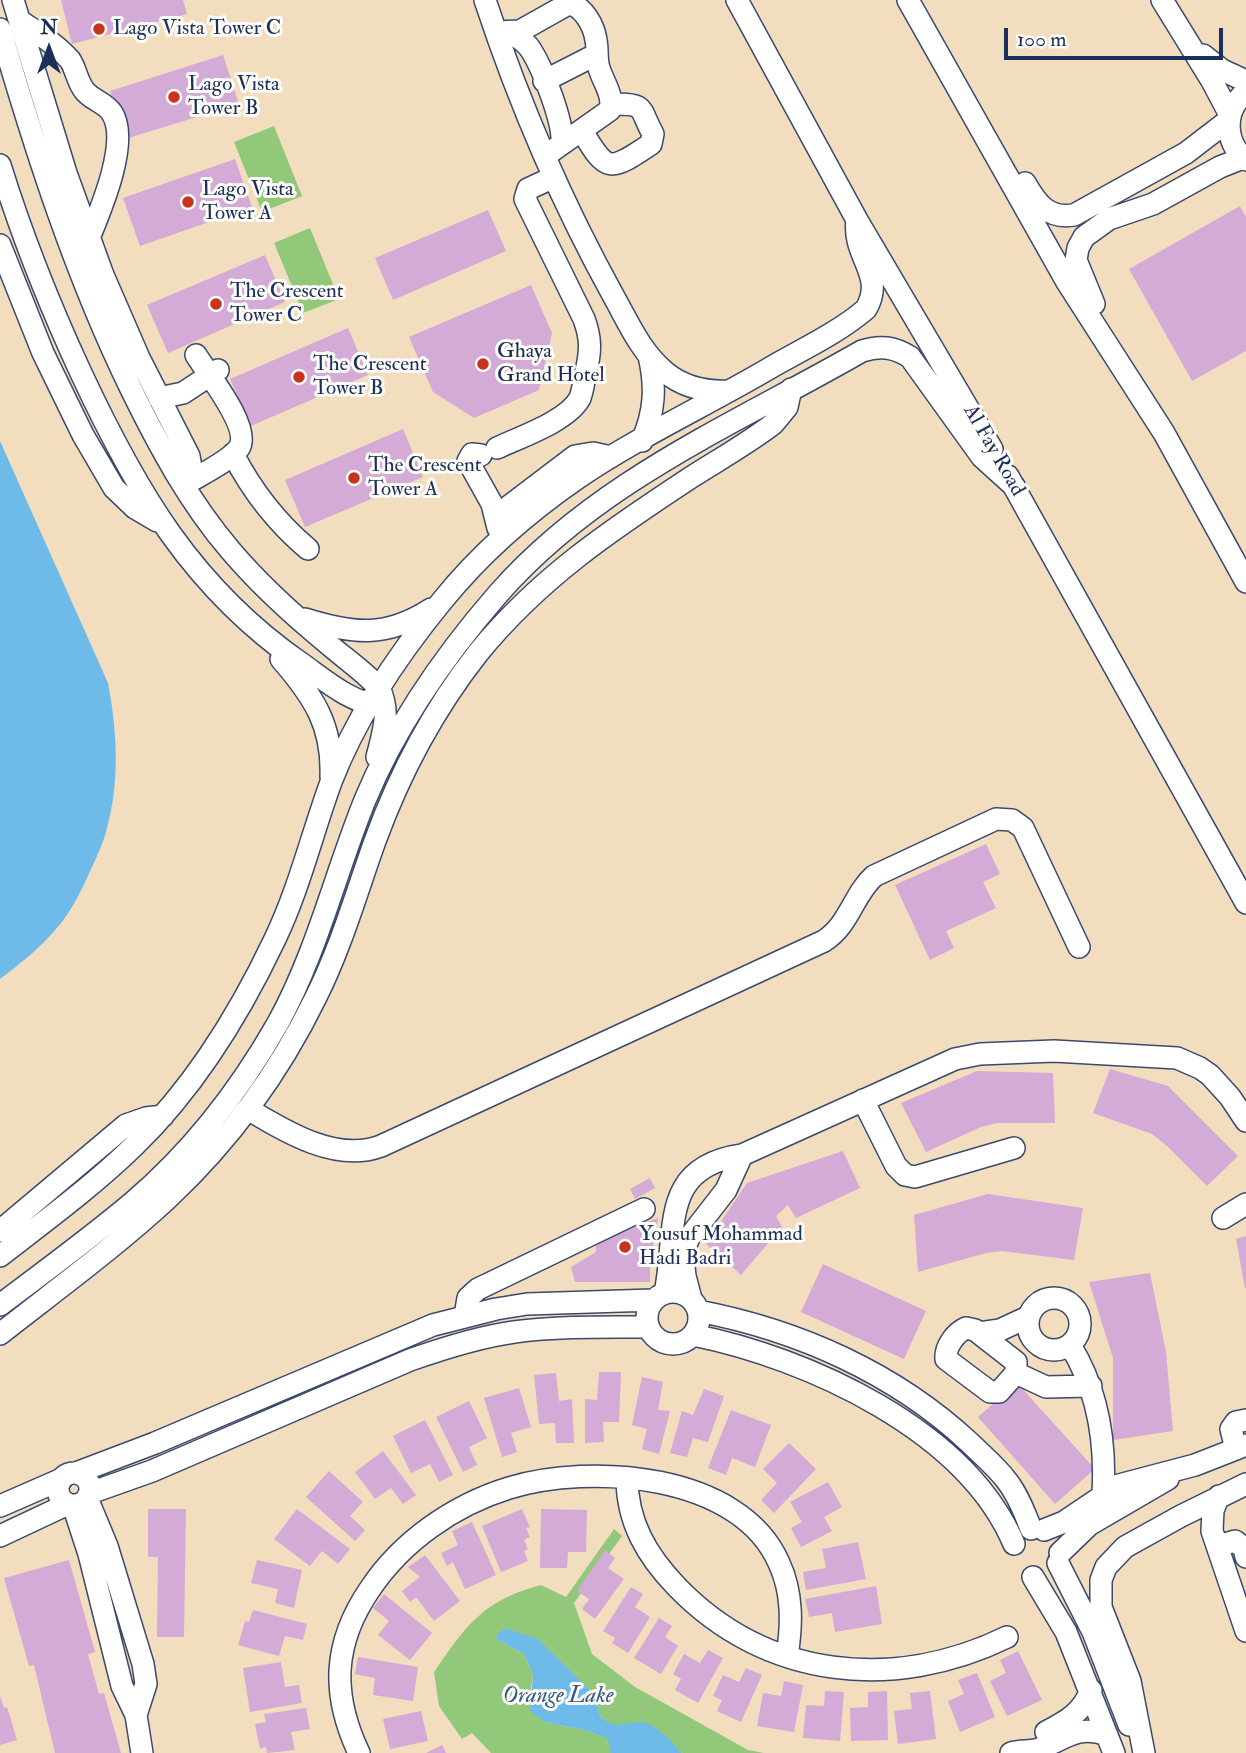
<!DOCTYPE html>
<html>
<head>
<meta charset="utf-8">
<style>
	body { margin:0 }
	#map { position:relative; width:1246px; height:1753px; overflow:hidden; background:#f2ddbe; font-family:"IM FELL Double Pica",serif }
	canvas { display:block }
	.north { position:absolute; left:14px; top:14px; width:70px; height:70px; -webkit-text-stroke:5px #fdfcf7; paint-order:stroke; rotate:0deg; font-size:19px; font-weight:700; line-height:28px; text-align:center; color:#1b2f5e }
	.north::after { content:''; display:block; margin:auto; width:24px; height:32px; background:#1b2f5e; clip-path:polygon(50% 0,100% 100%,50% 72%,0 100%) }
	.scale { position:absolute; left:1004px; top:28px; width:219px; height:32px; box-sizing:border-box; border:4px solid #1b2f5e; border-top:0; padding-left:9px; font-size:21px; line-height:24px; white-space:nowrap; color:#1b2f5e; -webkit-text-stroke:5px #fdfcf7; paint-order:stroke }
</style>
</head>
<body>
<div id="map">
<canvas width="1246" height="1753"></canvas>
<div class="north">N</div>
<div class="scale">100 m</div>
</div>
<script>
const context = document.querySelector('canvas').getContext('2d');
context.lineJoin = 'round';
function paint(path, color) { context.fillStyle = color; context.fill(path, 'evenodd'); }
function trace(path, color, width, dash) { context.strokeStyle = color; context.lineWidth = width; context.lineCap = dash ? 'butt' : 'round'; context.setLineDash(dash || []); context.stroke(path); }
function drawText(font, color, halo, rows, align = 'center') {
  context.font = font + ' "IM FELL Double Pica",serif'; context.lineWidth = 6; context.setLineDash([]); context.textBaseline = 'middle'; context.strokeStyle = halo; context.fillStyle = color; for (const [text, x, y, turn = 0] of rows) {
    context.save(); context.translate(x, y); context.rotate((+turn || 0) * Math.PI / 180); context.textAlign = isNaN(turn) ? turn : align; if (halo) context.strokeText(text, 0, 0); context.fillText(text, 0, 0); context.restore();
  }
}
paint(new Path2D(`
	M274,126L302,196L262,212L234,142Z
	M310,228L339,299L303,313L274,243Z
	M614,1529L622,1536L574,1603L592,1654L635,1687L748,1750L764,1753H682L679,1750L616,1726L601,1718L593,1693L559,1661L498,1640L524,1654L533,1675L530,1695L545,1722L589,1731L609,1739L611,1753H491L472,1733L462,1739L439,1706L434,1672C467,1624 484,1600 541,1585L566,1597Z`), '#92c87a');
paint(new Path2D(`
	M0,441L108,683C117,730 120,781 107,828C103,845 94,862 87,878C79,895 69,915 56,929C40,948 20,964 0,979Z
	M505,1628L538,1639L593,1693L601,1718C623,1730 616,1723 638,1722C654,1721 672,1742 682,1753H611L608,1739L589,1731L545,1722L530,1711L533,1675L524,1654L498,1640L496,1636Z`), '#6ebae8');
paint(new Path2D(`
	M61,0H183L187,14L72,44Z
	M223,55L239,104L125,139L110,91Z
	M235,159L252,207L140,246L123,198Z
	M1240,206L1246,217V351L1192,381L1129,269Z
	M488,210L506,251L393,300L375,258Z
	M265,255L285,302L168,353L147,305Z
	M531,285L552,333L539,390L474,418L433,392L409,337Z
	M348,328L368,375L251,426L230,379Z
	M403,429L423,477L305,527L285,480Z
	M986,844L1000,874L983,882L996,908L946,931L954,948L930,960L895,885Z
	M1110,1069L1168,1086L1238,1156L1207,1186L1167,1146L1152,1134L1093,1113Z
	M977,1071L1053,1073L1055,1123H997L981,1127L926,1152L901,1103Z
	M843,1151L860,1188L796,1218L788,1205L776,1216L782,1227L741,1275L706,1244L747,1183Z
	M650,1178L655,1188L635,1199L630,1189Z
	M988,1194L1083,1208L1074,1260L1002,1251L986,1253L918,1272L914,1215Z
	M658,1218L650,1264V1282H575L571,1267L596,1252V1242Z
	M1246,1236V1288H1245L1236,1239Z
	M823,1264L926,1311L904,1359L801,1312Z
	M1150,1273L1166,1352L1173,1431L1113,1440V1358L1089,1282Z
	M599,1372H621L619,1422H603L604,1442L585,1443V1399L597,1400Z
	M556,1373L559,1401L572,1399L574,1443H556L555,1423L539,1424L534,1375Z
	M642,1377L663,1382L658,1410L670,1411L659,1454L642,1449L647,1429L632,1425Z
	M1017,1383L1095,1469L1055,1504L978,1417Z
	M519,1388L531,1427L511,1433L517,1452L502,1457L484,1398Z
	M704,1389L724,1396L708,1442L693,1438L687,1457L670,1453L682,1411L693,1415Z
	M469,1401L487,1438L469,1447L477,1465L463,1472L436,1417Z
	M731,1410L771,1425L755,1467L732,1458L726,1475L708,1468Z
	M425,1420L453,1475L439,1482L430,1464L411,1473L393,1436Z
	M789,1443L816,1469L774,1513L761,1500L777,1483L763,1469Z
	M383,1451L416,1495L403,1504L391,1488L375,1499L355,1472Z
	M329,1471L363,1502L350,1516L365,1530L355,1541L306,1497Z
	M828,1482L842,1507L824,1517L832,1531L801,1547L791,1528L802,1522L790,1502Z
	M148,1509H186L184,1637H157L158,1557H148Z
	M297,1509L350,1549L338,1564L322,1551L310,1566L274,1539Z
	M522,1509L530,1527L526,1528L530,1537L524,1540L528,1549L524,1551L528,1561L501,1572L482,1526Z
	M541,1509L587,1510L586,1552H568L567,1568H540Z
	M472,1522L496,1575L465,1589L453,1562L447,1566L441,1553L458,1545L452,1531Z
	M858,1542L866,1579L806,1590L803,1572L826,1568L822,1549Z
	M605,1550L615,1558L608,1568L624,1579L595,1619L582,1609L589,1599L577,1591Z
	M425,1555L460,1601L434,1621L416,1597L410,1602L402,1591L420,1577L408,1567Z
	M69,1560L95,1652L88,1654L99,1694L104,1693L121,1753H55L34,1665L29,1666L4,1578Z
	M257,1560L302,1570L294,1608L275,1603L278,1589L251,1583Z
	M876,1586L882,1624L835,1632L832,1613L809,1617L805,1599Z
	M631,1587L643,1594L635,1607L650,1617L628,1653L612,1643L615,1638L603,1631Z
	M384,1594L432,1633L410,1660L378,1635L389,1621L373,1608Z
	M253,1610L307,1624L303,1640L285,1636L279,1656L238,1645L245,1621L249,1622Z
	M659,1618L672,1626L665,1637L678,1646L661,1674L634,1658Z
	M708,1650L723,1658L698,1703L675,1690L681,1679L673,1674L684,1654L700,1663Z
	M1018,1651L1042,1700L1007,1716L990,1681L1006,1673L1000,1660Z
	M358,1657L418,1667L413,1701L373,1695L375,1678L355,1674Z
	M281,1662L285,1687L299,1685L302,1703L250,1712L243,1668Z
	M746,1668L762,1675L741,1722L717,1711L722,1700L713,1696L723,1675L739,1682Z
	M977,1673L995,1717L960,1732L948,1701L964,1694L958,1680Z
	M784,1681L803,1685L794,1732L757,1726L763,1693L781,1696Z
	M825,1691L844,1692L840,1741L803,1738L806,1705L824,1706Z
	M887,1691L888,1740L851,1741L850,1708L868,1707V1692Z
	M930,1691L936,1739L898,1744L894,1711L912,1709L910,1693Z
	M0,1696L4,1708L7,1707L17,1740L0,1745Z
	M306,1708L310,1729L291,1732L295,1750L267,1753L266,1747L260,1749L255,1724L266,1722L264,1714Z
	M421,1711L428,1741L390,1749L383,1719Z
	M442,1745L446,1753H426Z`), '#d4aad7');
const minor = new Path2D(`
	M13,0L66,173L103,275L139,358L189,456L193,479
	M485,0C519,103 562,203 614,297C629,324 641,352 665,372C683,387 706,392 729,391
	M737,0L857,220L992,449
	M908,0L1067,282L1164,433L1246,582
	M1162,0L1212,81L1230,115
	M19,20C36,32 56,44 70,60C76,69 77,81 84,90C91,100 105,102 112,113C130,141 101,209 89,238
	M0,29C36,152 75,274 131,389C159,446 189,502 231,551C260,585 293,615 327,643C344,658 364,671 379,688C391,712 383,733 377,757
	M496,32L520,31L568,4C583,5 594,26 596,40C598,50 596,59 599,68C603,82 614,95 610,110L545,156
	M510,33C518,37 526,42 531,50C543,69 564,123 562,144
	M1203,55L1222,70L1246,81
	M544,81L597,54
	M1246,92C1223,110 1224,142 1246,160
	M582,131C607,173 609,172 651,144L653,134C639,109 647,104 616,104L612,101
	M0,165C22,236 50,306 81,373C136,491 192,588 302,664C326,681 351,703 381,706
	M1025,183C1037,204 1048,219 1074,215L1186,153L1229,120
	M0,245L43,353L83,435L114,488L135,508L157,521
	M1094,304L1076,260L1078,248L1084,237L1109,219L1153,204L1220,167L1243,158
	M159,398L183,393L218,370
	M642,441C655,412 656,386 649,356
	M497,448C520,437 568,421 580,398C583,390 584,380 586,371C591,351 591,338 584,319L525,199L528,189L554,177
	M233,454C252,491 276,522 308,549
	M481,455L472,454L468,461L492,504L498,528
	M1008,476L1246,903
	M184,485C198,476 230,461 239,448C252,428 207,373 196,355
	M496,516L575,456L593,453L611,457
	M305,619C353,634 386,638 431,609
	M281,659C314,697 333,726 331,777
	M863,1100L896,1166L905,1175L915,1177L1014,1148
	M248,1109C286,1132 337,1163 381,1146L824,941C850,924 853,895 874,876L996,819L1012,820L1023,828L1079,947
	M1223,1218L1246,1204
	M0,1231L126,1125L146,1118L163,1116
	M0,1256C45,1221 93,1186 134,1146C195,1087 239,1015 275,939C299,889 312,834 331,782C356,717 397,656 442,601C480,554 528,512 579,477C640,436 707,405 770,368C801,350 838,333 866,309C886,275 852,257 857,220
	M647 1318a26 26 0 1 1 52 0a26 26 0 1 1-52 0Z
	M665,1293C678,1231 658,1167 742,1155L955,1059L980,1054L1054,1051L1177,1058L1200,1068L1210,1075L1230,1097L1246,1121
	M1028 1324a26 26 0 1 1 52 0a26 26 0 1 1-52 0Z
	M691,1299L685,1276L683,1257L688,1239L726,1190L742,1155
	M0,1305C44,1272 89,1239 132,1203C191,1153 240,1090 278,1023C317,952 335,874 365,800C396,725 445,655 498,594C597,481 735,424 862,351C880,345 894,347 910,357L982,457L1014,486
	M698,1311C798,1330 895,1373 970,1443C982,1455 997,1467 1007,1481C1018,1495 1025,1513 1031,1529
	M465,1316L468,1298L478,1289L644,1209
	M966,1328L975,1330L1016,1362V1373L999,1392H990L946,1359C945,1347 955,1333 966,1328Z
	M979,1333L1000,1330L1028,1317
	M0,1334C56,1290 115,1247 167,1199C229,1141 279,1073 316,997C341,947 356,894 375,841C399,775 434,709 478,653C539,578 611,530 690,478C718,460 747,444 773,424L787,407L791,389
	M693,1335C808,1358 966,1430 1014,1544
	M1070,1345C1098,1390 1106,1442 1103,1494
	M1016,1373L1046,1387L1091,1386
	M1236,1449L1231,1429L1236,1422L1246,1420
	M76,1473L155,1443L433,1325L496,1309L527,1304L653,1300
	M58 1489a16 16 0 1 1 32 0a16 16 0 1 1-32 0Z
	M627,1478C627,1522 647,1556 677,1587C766,1679 894,1692 1007,1637
	M90,1493L152,1471L410,1360C444,1348 478,1337 514,1332C558,1326 603,1327 648,1327
	M1219,1496L1213,1510L1212,1531L1246,1631
	M87,1498L107,1546L143,1664L146,1684L136,1715
	M73,1505L89,1554L122,1686L136,1715L142,1753
	M0,1506L62,1479
	M1044,1530L1064,1522L1119,1485L1195,1465L1246,1445
	M0,1536L68,1504
	M1218,1546L1235,1541L1244,1548L1246,1557
	M1060,1553L1089,1525L1168,1479
	M1058,1563L1093,1632L1129,1725
	M1033,1577L1066,1632L1114,1753
	M1046,1732C1067,1721 1082,1713 1091,1690
	M359,1753C331,1694 333,1643 370,1589C402,1541 454,1505 509,1488C590,1463 740,1473 779,1563C793,1593 792,1625 787,1656
	M1011,1753C1021,1750 1029,1752 1039,1749C1065,1739 1078,1724 1107,1735
	M1144,1753L1130,1681L1101,1607V1580L1106,1567L1125,1547L1181,1516L1246,1484`);
trace(minor, '#3b496c', 24);
trace(minor, '#fff', 21);
for (const [x, y, r, color] of [
	[99,29,7,"#c8321e"],
	[174,97,7,"#c8321e"],
	[188,202,7,"#c8321e"],
	[216,304,7,"#c8321e"],
	[483,364,7,"#c8321e"],
	[299,377,7,"#c8321e"],
	[354,478,7,"#c8321e"],
	[625,1247,7,"#c8321e"]
]) { const dot = new Path2D(); dot.arc(x, y, r, 0, 2 * Math.PI); context.fillStyle = color; context.fill(dot); trace(dot, '#fdfcf7', 2.5); }
drawText('21px', '#1b2f5e', '#fdfcf7', [
	["Lago Vista Tower C",113,29],
	["Lago Vista",188,85],
	["Tower B",188,109],
	["Lago Vista",202,190],
	["Tower A",202,214],
	["The Crescent",230,292],
	["Tower C",230,316],
	["Ghaya",497,352],
	["Grand Hotel",497,376],
	["The Crescent",313,365],
	["Tower B",313,389],
	["The Crescent",368,466],
	["Tower A",368,490],
	["Yousuf Mohammad",639,1235],
	["Hadi Badri",639,1259]
], 'left');
drawText('21px', '#1b2f5e', '#fdfcf7', [
	["Al Fay Road",993,451,60]
]);
drawText('italic 23px', '#345987', '#fdfcf7', [
	["Orange Lake",558,1697]
]);
</script>
</body>
</html>
